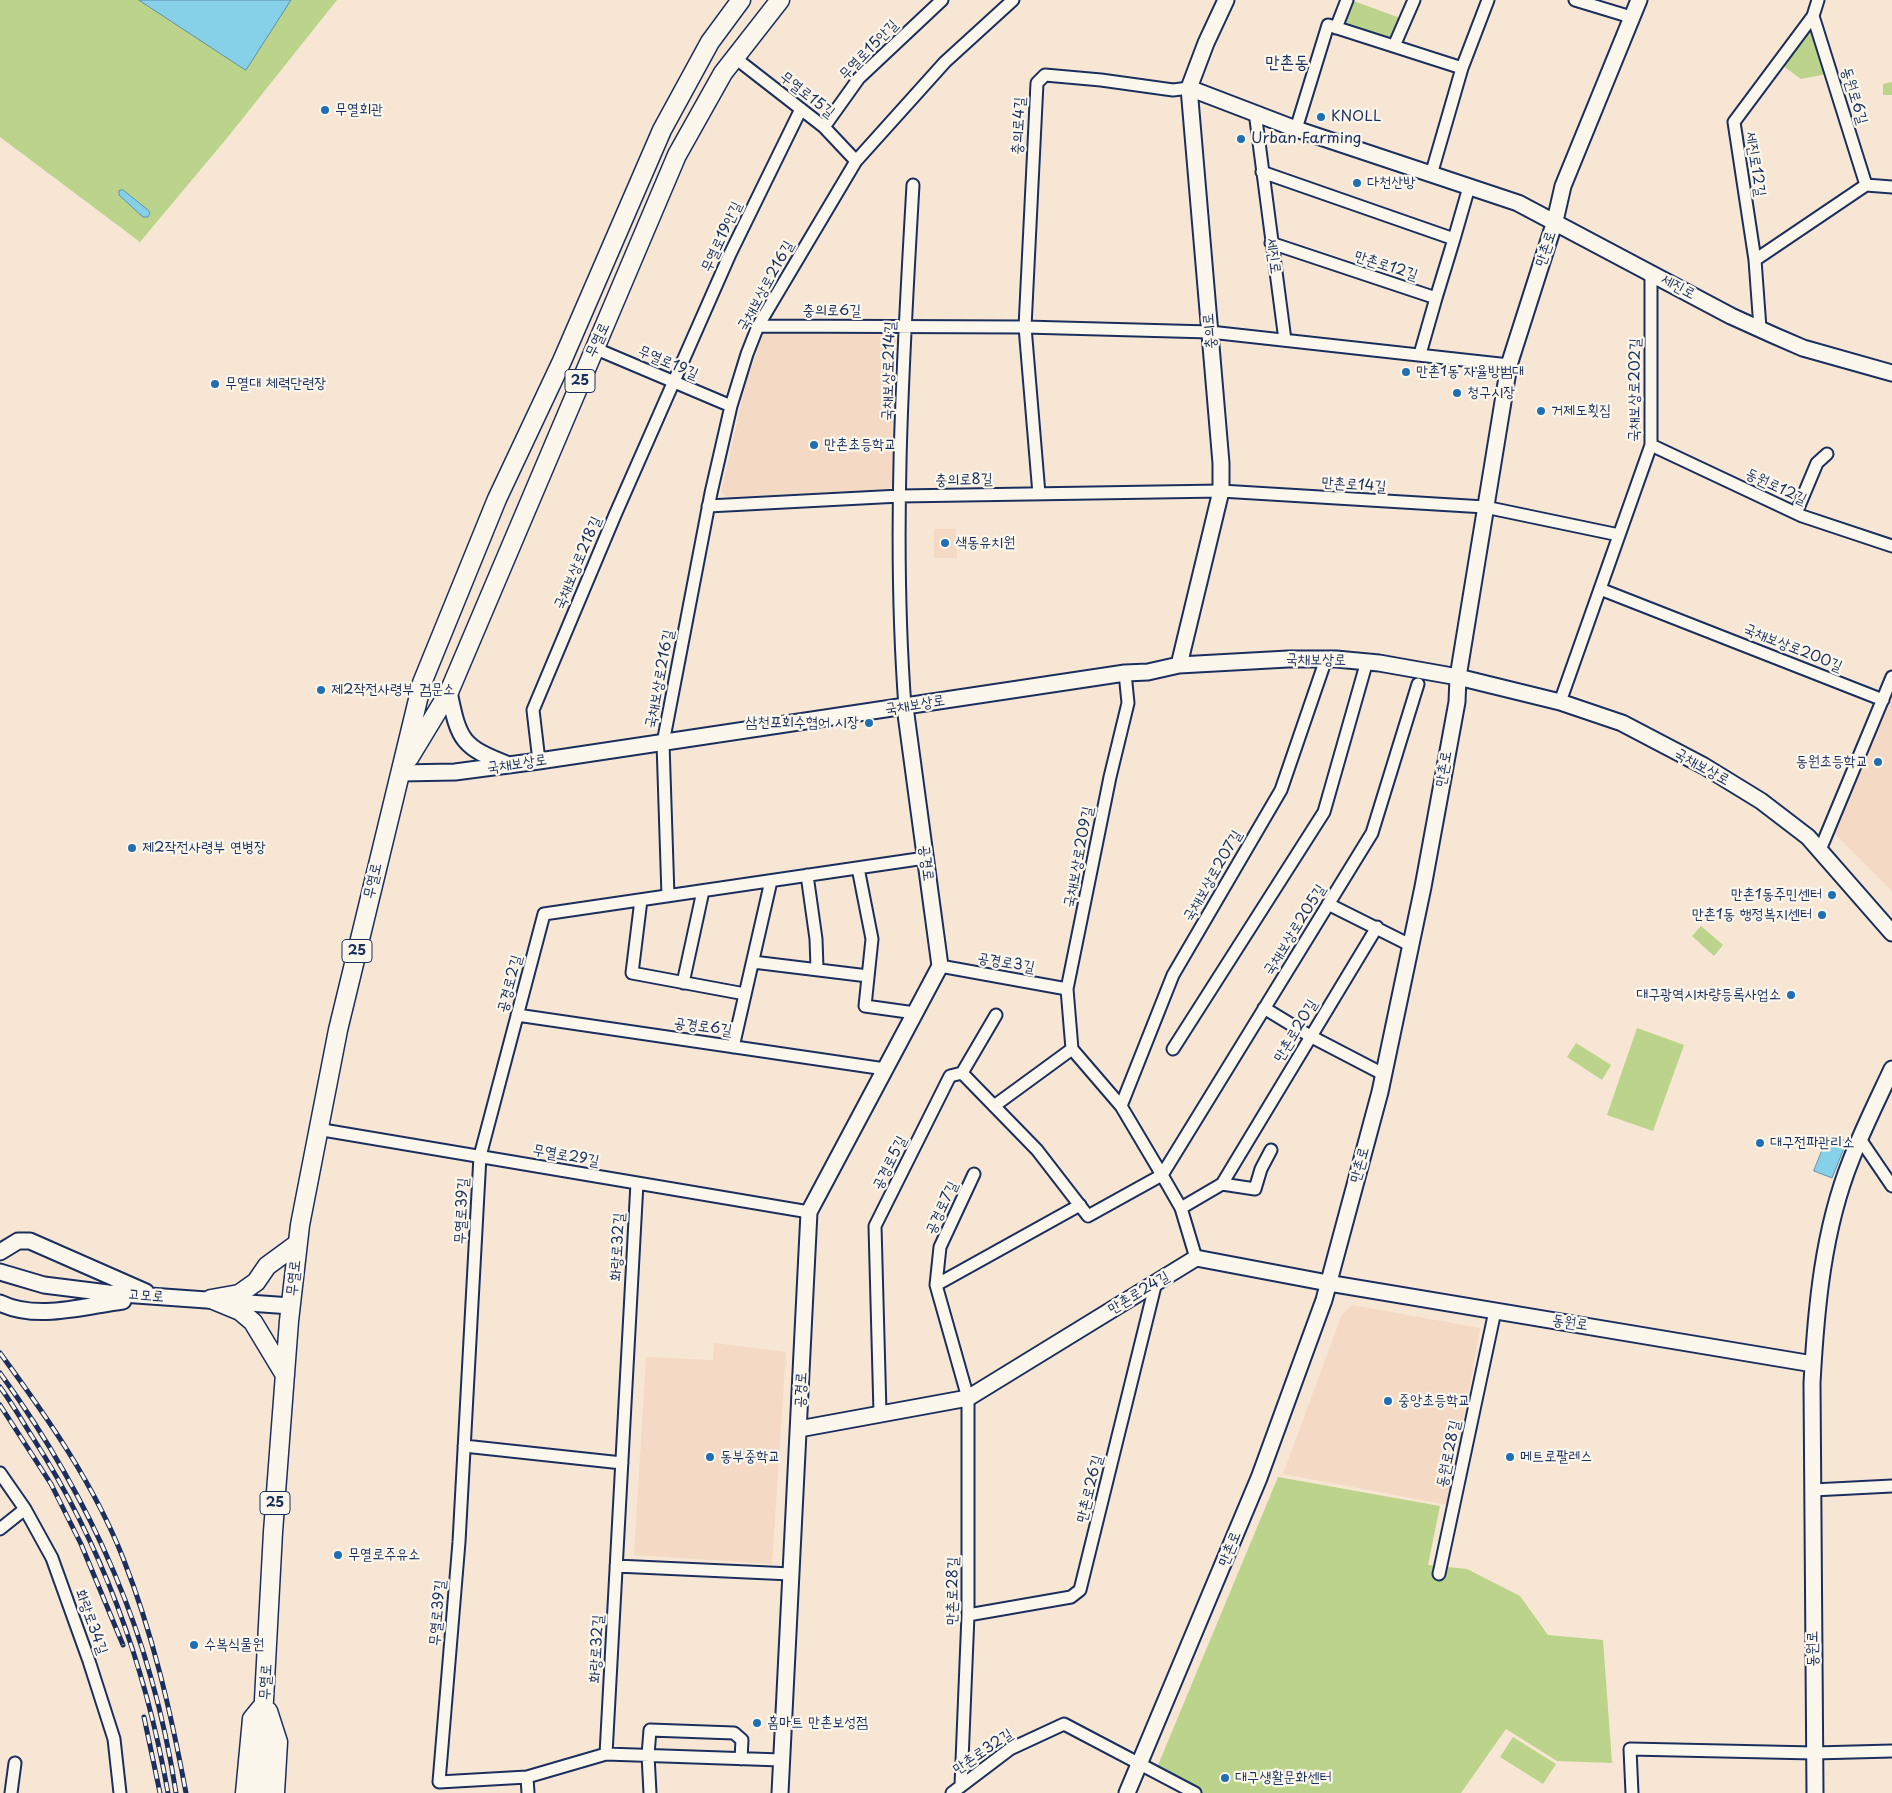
<!DOCTYPE html>
<html>
<head>
<meta charset="utf-8">
<style>
	body { margin:0 }
	canvas { display:block; background:#f7e6d4 }
</style>
</head>
<body>
<canvas width="1892" height="1793"></canvas>
<script>
const context = document.querySelector('canvas').getContext('2d');
context.lineJoin = 'round';
function paint(path, color) { context.fillStyle = color; context.fill(path, 'evenodd'); }
function trace(path, color, width, dash) { context.strokeStyle = color; context.lineWidth = width; context.lineCap = dash ? 'butt' : 'round'; context.setLineDash(dash || []); context.stroke(path); }
function drawText(font, color, halo, rows, align = 'center') {
  context.font = font + ' "Playpen Sans","Poor Story",sans-serif'; context.lineWidth = 4.5; context.setLineDash([]); context.textBaseline = 'middle'; context.strokeStyle = halo; context.fillStyle = color; for (const [text, x, y, turn = 0] of rows) {
    context.save(); context.translate(x, y); context.rotate((+turn || 0) * Math.PI / 180); context.textAlign = isNaN(turn) ? turn : align; if (halo) context.strokeText(text, 0, 0); context.fillText(text, 0, 0); context.restore();
  }
}
paint(new Path2D(`
	M894,331L900,338L898,384L893,390L892,402L897,407L893,484L887,491L728,497L721,492L746,383L764,332Z
	M934,529H956L957,558H934Z
	M1892,691V891L1835,834Z
	M1353,1305L1480,1328L1448,1505L1283,1474L1342,1314Z
	M714,1343L786,1352L772,1564L634,1555L646,1357L713,1360Z`), '#f4dac4');
paint(new Path2D(`
	M0,0H337L227,138L140,242L0,137Z
	M1351,0L1400,18L1390,42L1341,25Z
	M1812,26L1827,74L1801,79L1782,65Z
	M1892,82V95H1883V84Z
	M1701,926L1723,945L1714,956L1692,936Z
	M1637,1028L1684,1045L1653,1131L1607,1115Z
	M1576,1043L1611,1065L1602,1080L1567,1057Z
	M1278,1477L1440,1506L1428,1565L1467,1569L1520,1596L1548,1635L1603,1640L1612,1763L1557,1761L1506,1729L1461,1793H1202L1156,1770Z
	M1513,1737L1556,1764L1543,1784L1500,1757Z`), '#bbd38a');
const water = new Path2D(`
	M139,0H291L246,70Z
	M123,190L148,210L150,213L148,217H143L119,195V191Z
	M1828,1136L1847,1141L1832,1178L1814,1171Z`);
paint(water, '#87d1e8');
trace(water, '#5c90b1', 1);
const street = new Path2D(`
	M1575,0L1631,17
	M1813,16L1866,185
	M1336,28L1347,0
	M1394,46L1414,0
	M734,57L824,127L856,161
	M1255,112L1285,340
	M824,127L859,78L942,0
	M1296,129L1328,25L1462,68
	M1262,172L1454,239L1469,187
	M1431,175L1462,68L1488,0
	M1271,243L1436,298L1420,354
	M1755,260L1866,185L1892,187
	M1436,298L1454,239
	M758,326L1025,327L1210,332L1509,365
	M1760,328L1755,260L1734,122L1813,16L1818,0
	M594,348L731,406
	M1651,445L1802,516L1892,546
	M1039,494L1025,327L1037,83L1045,75L1101,80L1173,90L1189,88
	M708,506L900,496L1221,491L1485,507L1619,535
	M1796,513L1817,463L1827,454
	M1600,589L1883,700
	M1125,673L1128,703L1110,777L1067,989L1072,1049L1121,1106L1162,1175L1181,1208L1196,1258
	M1560,702L1651,445V273
	M905,707C892,534 903,359 913,185
	M539,761L533,710L615,515L730,254L801,109
	M1820,850L1892,677
	M858,868L872,939L865,1006L915,1013
	M807,875L816,939L817,968
	M668,896L663,743L711,493L731,406L747,354L758,326L856,161L945,62L1013,0
	M641,900L632,973L745,994
	M1328,904L1410,945
	M753,962L868,976
	M940,966L1067,989
	M683,983L703,891
	M1264,1008L1310,1036L1383,1074
	M517,1015L885,1069
	M733,1047L771,881
	M1173,1049L1324,812L1367,661
	M962,1073L1037,1150L1088,1216L1162,1175L1372,833L1418,684
	M994,1106L1072,1049
	M1121,1106L1173,975L1281,790L1326,659
	M317,1129L809,1212
	M1860,1139L1892,1186
	M1222,1184L1255,1189L1261,1169L1271,1150
	M1181,1208L1222,1184L1377,927
	M936,1285L1080,1205
	M880,1413L875,1226L950,1076L962,1073L996,1015
	M464,1446L622,1463
	M0,1473L25,1509L52,1558L89,1661L114,1739L120,1793
	M1813,1490L1892,1486
	M0,1529L25,1509
	M616,1566L791,1574
	M1439,1574L1495,1311
	M968,1615L1071,1597L1080,1590L1156,1282
	M606,1754L637,1183
	M527,1777L439,1782L459,1542L480,1156L544,914L925,858
	M961,1785L968,1615V1398L936,1285L940,1247L974,1174
	M11,1793L15,1763
	M528,1793L527,1777L606,1754L781,1760
	M650,1793L648,1755L650,1730L734,1733L742,1740L741,1759
	M952,1793L1010,1749L1064,1724L1195,1793
	M1632,1793L1630,1749L1814,1753L1892,1751`);
const secondary = new Path2D(`
	M1189,88L1296,129L1518,203L1731,316L1773,335L1803,348L1892,373
	M1179,665L1221,491V463L1189,88L1206,43L1226,0
	M449,692C459,741 462,747 509,765
	M400,773L455,772L539,761L1125,673L1148,672L1179,665L1288,659H1336L1379,663L1458,677L1560,702L1622,723L1704,766L1761,801L1808,837L1892,933
	M0,1252L18,1241H30L146,1292
	M0,1272L44,1285L108,1293L291,1306
	M0,1303C37,1321 84,1306 123,1301
	M799,1429L968,1398L1196,1258L1328,1283L1813,1364
	M780,1793L809,1212L940,966L905,707
	M1127,1793L1259,1478L1324,1300L1380,1092L1423,887L1457,702L1458,677L1509,365L1555,221L1563,186L1639,0
	M1815,1793L1812,1383C1816,1308 1823,1230 1851,1160C1863,1129 1878,1099 1892,1069`);
const primary = new Path2D(`
	M409,758L449,692L677,155L723,73L780,0
	M211,1299L240,1311L253,1322L285,1375
	M211,1299L239,1294L256,1282L267,1266L297,1244
	M268,1711L278,1742L275,1793
	M245,1793L252,1719L261,1708
	M259,1793L273,1532L289,1321L300,1225L338,1030L422,683L497,499L562,361L662,130L710,42L741,0`);
trace(street, '#1b2f5e', 15);
trace(secondary, '#1b2f5e', 19);
trace(primary, '#1b2f5e', 21);
trace(street, '#fbf7ec', 11);
trace(secondary, '#fbf7ec', 15);
trace(primary, '#fbf7ec', 18);
const rail = new Path2D(`
	M0,1353C47,1417 94,1484 123,1558C153,1634 171,1713 186,1793
	M0,1373C93,1501 152,1636 176,1793
	M0,1387C12,1403 22,1421 33,1438C102,1545 146,1668 168,1793
	M0,1405L51,1484L81,1544L123,1645
	M144,1717L160,1793`);
trace(rail, '#1b2f5e', 5);
trace(rail, '#fbf7ec', 3, [9]);
for (const [x, y, r, color] of [
	[325,110,5,"#1f6fb2"],
	[1321,117,5,"#1f6fb2"],
	[1241,139,5,"#1f6fb2"],
	[1357,183,5,"#1f6fb2"],
	[1406,372,5,"#1f6fb2"],
	[215,384,5,"#1f6fb2"],
	[1457,393,5,"#1f6fb2"],
	[1541,411,5,"#1f6fb2"],
	[814,445,5,"#1f6fb2"],
	[945,543,5,"#1f6fb2"],
	[321,690,5,"#1f6fb2"],
	[869,723,5,"#1f6fb2"],
	[1878,762,5,"#1f6fb2"],
	[132,848,5,"#1f6fb2"],
	[1832,895,5,"#1f6fb2"],
	[1822,915,5,"#1f6fb2"],
	[1791,995,5,"#1f6fb2"],
	[1760,1143,5,"#1f6fb2"],
	[1388,1401,5,"#1f6fb2"],
	[710,1457,5,"#1f6fb2"],
	[1510,1457,5,"#1f6fb2"],
	[338,1555,5,"#1f6fb2"],
	[194,1645,5,"#1f6fb2"],
	[757,1723,5,"#1f6fb2"],
	[1225,1778,5,"#1f6fb2"]
]) { const dot = new Path2D(); dot.arc(x, y, r, 0, 2 * Math.PI); context.fillStyle = color; context.fill(dot); trace(dot, '#fbf7ec', 2); }
for (const [x, y, w] of [
	[580,381,30],
	[357,951,30],
	[275,1503,30]
]) { const box = new Path2D(); box.roundRect(x - w / 2, y - 11.5, w, 23, 4); context.fillStyle = '#fbf7ec'; context.fill(box); trace(box, '#1b2f5e', 1); }
drawText('bold 14px', '#1b2f5e', null, [
	["25",580,381],
	["25",357,951],
	["25",275,1503]
]);
drawText('15px', '#1b2f5e', '#fbf7ec', [
	["무열로15안길",869,50,-46],
	["무열로15길",807,95,38],
	["동원로6길",1854,96,73],
	["충의로4길",1019,126,-87],
	["세진로12길",1755,164,81],
	["무열로19안길",722,237,-65],
	["만촌로",1546,249,-72],
	["세진로",1273,256,82],
	["만촌로12길",1386,266,18],
	["국채보상로216길",766,286,-61],
	["세진로",1678,287,28],
	["충의로6길",832,311],
	["충의로",1210,331,-95],
	["무열로",598,340,-65],
	["무열로19길",668,363,23],
	["국채보상로214길",889,371,-88],
	["국채보상로202길",1635,390,-89],
	["충의로8길",964,480,-1],
	["만촌로14길",1354,485,4],
	["동원로12길",1776,487,25],
	["국채보상로218길",578,563,-67],
	["국채보상로200길",1793,648,22],
	["국채보상로",1316,660,1],
	["국채보상로216길",660,679,-79],
	["국채보상로",915,705,-9],
	["국채보상로",517,764,-8],
	["국채보상로",1702,767,29],
	["만촌로",1444,769,-80],
	["국채보상로209길",1079,857,-79],
	["공경로",926,863,83],
	["국채보상로207길",1213,876,-60],
	["무열로",373,881,-77],
	["국채보상로205길",1295,930,-58],
	["공경로3길",1006,963,10],
	["공경로2길",510,984,-75],
	["공경로6길",703,1027,8],
	["만촌로20길",1296,1031,-59],
	["무열로29길",566,1156,10],
	["공경로5길",890,1163,-63],
	["만촌로",1360,1165,-75],
	["공경로7길",942,1208,-65],
	["무열로39길",462,1211,-87],
	["화랑로32길",618,1247,-87],
	["무열로",294,1278,-84],
	["만촌로24길",1139,1293,-31],
	["고모로",146,1296,4],
	["동원로",1570,1323,9],
	["공경로",801,1390,-87],
	["동원로28길",1449,1454,-78],
	["만촌로26길",1090,1489,-76],
	["만촌로",1230,1549,-68],
	["만촌로28길",953,1591,-89],
	["무열로39길",438,1613,-85],
	["화랑로34길",91,1622,70],
	["화랑로32길",597,1649,-87],
	["동원로",1813,1649,-90],
	["무열로",266,1682,-87],
	["만촌로32길",983,1752,-34]
]);
drawText('15px', '#1b2f5e', '#fbf7ec', [
	["무열회관",335,110],
	["KNOLL",1331,117],
	["Urban Farming",1251,139],
	["다천산방",1367,183],
	["만촌1동 자율방범대",1416,372],
	["무열대 체력단련장",225,384],
	["청구시장",1467,393],
	["거제도횟집",1551,411],
	["만촌초등학교",824,445],
	["색동유치원",955,543],
	["제2작전사령부 검문소",331,690],
	["삼천포회수협어 시장",859,723,"right"],
	["동원초등학교",1868,762,"right"],
	["제2작전사령부 연병장",142,848],
	["만촌1동주민센터",1822,895,"right"],
	["만촌1동 행정복지센터",1812,915,"right"],
	["대구광역시차량등록사업소",1781,995,"right"],
	["대구전파관리소",1770,1143],
	["중앙초등학교",1398,1401],
	["동부중학교",720,1457],
	["메트로팔레스",1520,1457],
	["무열로주유소",348,1555],
	["수복식물원",204,1645],
	["홈마트 만촌보성점",767,1723],
	["대구생활문화센터",1235,1778]
], 'left');
drawText('18px', '#1b2f5e', '#fbf7ec', [
	["만촌동",1287,63]
]);
</script>
</body>
</html>
